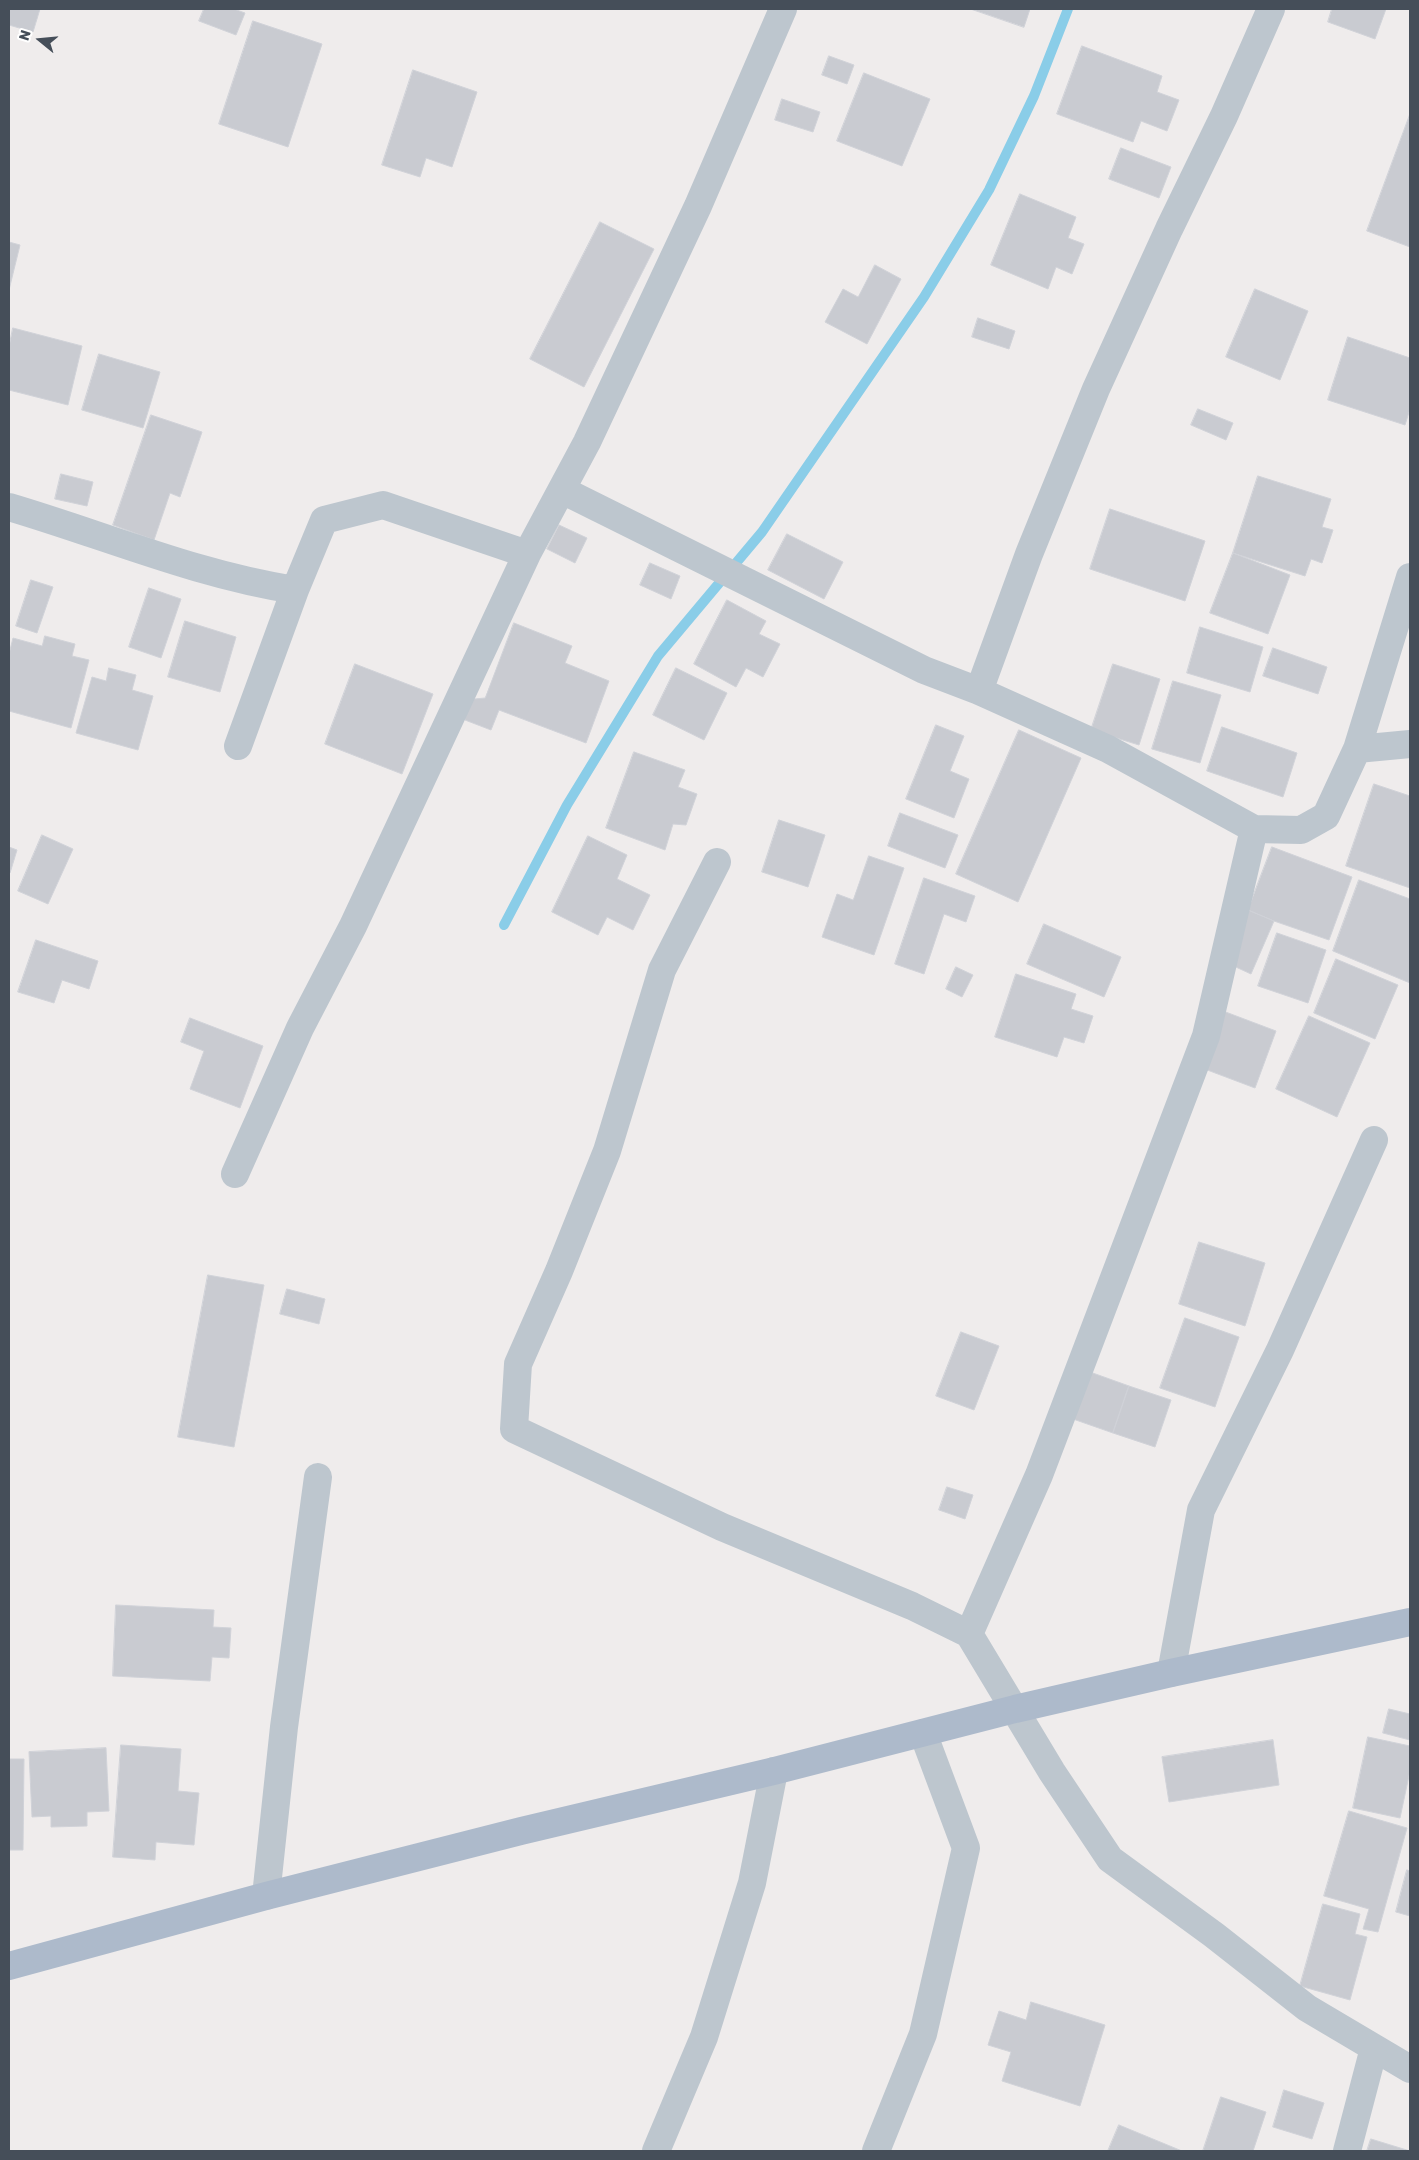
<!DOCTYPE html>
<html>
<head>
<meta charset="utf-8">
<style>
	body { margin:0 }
	#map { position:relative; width:1419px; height:2160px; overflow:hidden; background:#efecec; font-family:Rubik,sans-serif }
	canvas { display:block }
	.frame { position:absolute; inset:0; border:10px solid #454e59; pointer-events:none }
	.north { position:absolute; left:15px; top:15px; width:50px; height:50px; -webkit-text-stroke:4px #fff; paint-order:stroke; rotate:287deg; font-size:14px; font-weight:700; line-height:20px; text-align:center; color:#454e59 }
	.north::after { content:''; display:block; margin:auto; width:18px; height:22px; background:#454e59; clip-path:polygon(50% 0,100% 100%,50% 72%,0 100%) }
</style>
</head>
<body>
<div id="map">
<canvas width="1419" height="2160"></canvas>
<div class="frame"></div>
<div class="north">N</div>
</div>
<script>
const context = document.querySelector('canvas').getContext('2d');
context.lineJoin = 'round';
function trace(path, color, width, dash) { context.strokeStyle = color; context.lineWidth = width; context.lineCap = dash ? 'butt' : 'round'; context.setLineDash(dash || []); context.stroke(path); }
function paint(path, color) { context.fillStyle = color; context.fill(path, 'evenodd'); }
trace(new Path2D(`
	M504,925L567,805L658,656L762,532L924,297L989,190L1034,96L1068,9`), '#8acde8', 10);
const building = new Path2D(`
	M9,9H40L33,32L9,25Z
	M204,9H234L245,13L236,35L199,21Z
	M971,9H1030L1024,27Z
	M1332,9H1386L1375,39L1328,22Z
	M253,21L322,44L288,147L219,124Z
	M1082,46L1162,76L1157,92L1179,100L1167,131L1141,121L1133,142L1057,114Z
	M829,56L854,65L847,84L822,75Z
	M413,70L477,92L452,167L426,158L420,177L382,165Z
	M864,73L930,99L902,166L837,141Z
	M782,99L820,112L813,132L775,120Z
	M1410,114V247L1367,231Z
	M1121,148L1171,167L1159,198L1109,179Z
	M1020,194L1076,217L1068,238L1084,244L1072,274L1056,267L1048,289L991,265Z
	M600,222L654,249L584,387L530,359Z
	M9,242L20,245L9,290Z
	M875,265L901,279L867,344L825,322L843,289L858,297Z
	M1255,289L1308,311L1280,380L1226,357Z
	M978,318L1015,331L1009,349L972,337Z
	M13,328L82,346L68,405L9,390V347Z
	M1348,337L1410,358V409L1405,425L1328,400Z
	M99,354L160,372L143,428L82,410Z
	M1198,409L1233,423L1226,440L1191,425Z
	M151,415L202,432L180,497L170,493L154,540L113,525Z
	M61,474L93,482L87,506L55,499Z
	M1258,476L1331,499L1322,527L1333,530L1322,563L1311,559L1305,576L1233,553Z
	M1110,509L1205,541L1185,601L1090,569Z
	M559,525L587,538L575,563L547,549Z
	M787,534L843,562L824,599L768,570Z
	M1233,553L1290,575L1268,634L1210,613Z
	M650,563L680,576L671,599L640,585Z
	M31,580L53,587L37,633L16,626Z
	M149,588L181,599L161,658L129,647Z
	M727,600L766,621L759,634L780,644L763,677L746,668L736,687L694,664Z
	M185,621L236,637L220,692L168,677Z
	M514,623L572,646L565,663L609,681L586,743L499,710L491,730L465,720L464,700L485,698Z
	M1200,627L1263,647L1250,692L1187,673Z
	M45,636L75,644L72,656L89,660L71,728L9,711V654L13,638L42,646Z
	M1273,648L1327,667L1318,694L1263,676Z
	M355,664L433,694L402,774L325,744Z
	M1113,664L1160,679L1139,745L1091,730Z
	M109,668L136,675L132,690L153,696L138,750L76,733L92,677L106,681Z
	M676,668L727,693L704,740L653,715Z
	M1173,681L1221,695L1200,763L1152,749Z
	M936,725L964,736L950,771L969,779L954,818L906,799Z
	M1222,727L1297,753L1283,797L1207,771Z
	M1019,730L1081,758L1018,902L956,874Z
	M634,752L685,770L678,787L697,794L686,825L673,824L665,850L606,828Z
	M1374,784L1410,796V888L1346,866Z
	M900,813L958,835L945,868L888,846Z
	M779,820L825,835L808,887L762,872Z
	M42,835L73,849L48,904L18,891Z
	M588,836L627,855L617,879L650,895L633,930L607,917L598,935L552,912Z
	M9,847L17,850L10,873H9Z
	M1272,847L1352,877L1329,940L1274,921L1248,910Z
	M869,856L904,868L874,955L822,937L837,894L853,900Z
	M924,878L975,896L966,922L944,914L924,974L895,964Z
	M1359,880L1410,899V983L1333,951Z
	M1248,910L1274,921L1251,974L1225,962Z
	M1044,924L1121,957L1104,997L1027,964Z
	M1277,933L1326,950L1308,1003L1258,986Z
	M36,940L98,961L89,989L62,980L54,1003L18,992Z
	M1336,959L1398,985L1375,1039L1314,1013Z
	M956,967L973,975L962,997L946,989Z
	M1016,974L1076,994L1071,1009L1093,1016L1084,1043L1064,1037L1057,1057L995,1037Z
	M1223,1011L1276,1031L1255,1088L1202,1068Z
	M1309,1016L1370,1043L1337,1117L1276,1089Z
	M190,1018L263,1046L240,1108L190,1089L204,1051L181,1042Z
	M1199,1242L1265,1263L1245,1326L1179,1304Z
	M208,1275L264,1285L234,1447L178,1437Z
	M287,1289L325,1299L319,1324L280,1314Z
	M1185,1318L1239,1337L1215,1407L1160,1388Z
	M961,1332L999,1346L974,1410L936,1396Z
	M1090,1372L1129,1386L1113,1433L1073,1419Z
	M1129,1386L1171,1400L1155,1447L1113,1433Z
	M947,1487L973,1495L965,1519L939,1510Z
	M116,1605L214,1610L213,1627L231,1628L229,1658L212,1657L210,1681L113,1676Z
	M1389,1709L1410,1714V1740L1383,1733Z
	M1368,1737L1410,1746V1771L1400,1818L1353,1808Z
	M1273,1740L1279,1785L1169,1802L1162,1757Z
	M121,1745L181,1749L178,1791L199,1793L194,1845L156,1842L155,1860L113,1857Z
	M106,1748L109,1811L87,1812V1826L51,1827V1816L32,1817L29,1752Z
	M9,1759H24L23,1850H9Z
	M1349,1811L1407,1828L1378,1932L1363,1929L1369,1909L1324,1896Z
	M1407,1870L1410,1871V1916L1396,1912Z
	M1323,1904L1360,1914L1355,1934L1367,1937L1350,2000L1300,1986Z
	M1031,2002L1105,2025L1080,2106L1002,2081L1011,2052L988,2045L999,2011L1026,2020Z
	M1284,2090L1324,2103L1312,2139L1273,2127Z
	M1221,2097L1266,2112L1253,2151H1203Z
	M1119,2125L1182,2151H1108Z
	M1371,2139L1410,2151H1367Z`);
paint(building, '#c9cbd1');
trace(building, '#d0d2d8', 1);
trace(new Path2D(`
	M562,490L924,670L979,691L1108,749L1254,829L1301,830L1326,816L1357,749L1410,577
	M9,507C104,535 197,575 295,590
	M979,691L1029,554L1096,389L1169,229L1224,116L1271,9
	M238,746L295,590L324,520L383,505L527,554
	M1357,749L1410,744
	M717,862L662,970L607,1151L559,1271L518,1364L514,1429L722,1527L912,1606L969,1634L1052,1772L1110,1859L1214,1935L1307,2008L1410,2069
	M235,1174L300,1028L353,926L527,554L587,442L698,206L783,9
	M969,1634L1039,1475L1206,1036L1254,829
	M1171,1673L1201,1510L1280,1350L1374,1140
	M266,1896L284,1727L318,1477
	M656,2151L704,2037L752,1883L774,1771
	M876,2151L923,2034L966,1848L923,1733
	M1347,2151L1374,2048`), '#bdc6ce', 28);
trace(new Path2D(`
	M9,1966L266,1896L521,1831L774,1771L1015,1709L1171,1673L1410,1622`), '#adbacb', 28);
</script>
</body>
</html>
